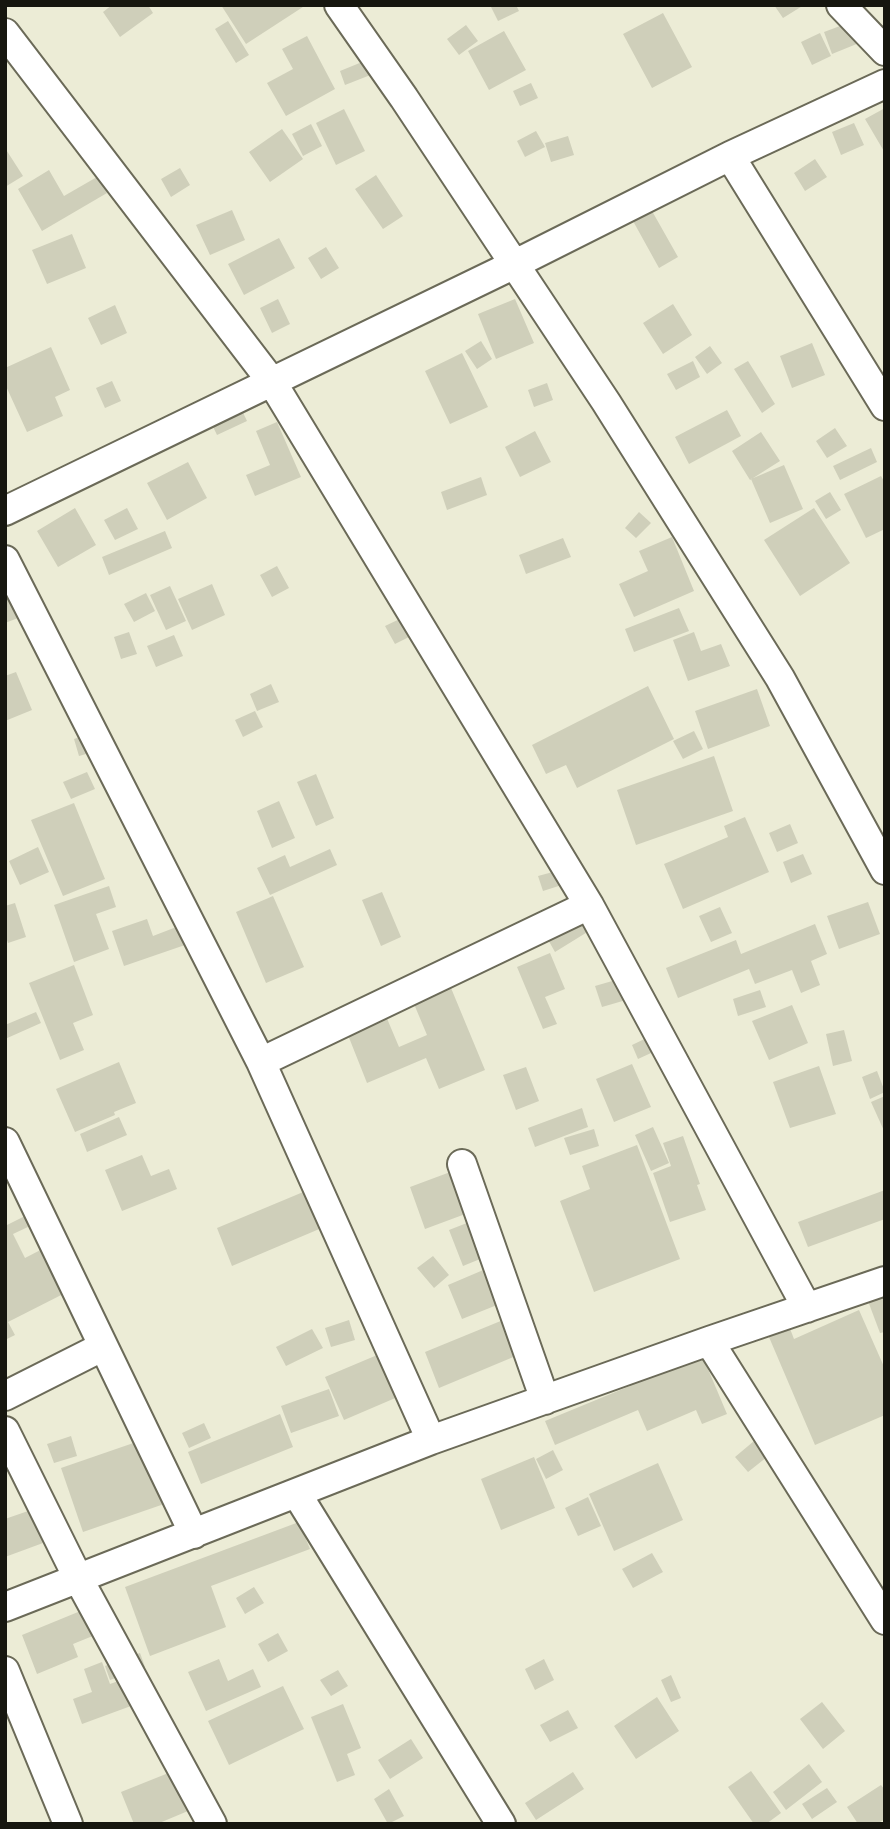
<!DOCTYPE html>
<html>
<head>
<meta charset="utf-8">
<style>
	body { margin:0 }
	#map { position:relative; width:890px; height:1829px; overflow:hidden; background:#ececd6; font-family:Signika,sans-serif }
	canvas { display:block }
	.frame { position:absolute; inset:0; border:7px solid #16160f; pointer-events:none }
</style>
</head>
<body>
<div id="map">
<canvas width="890" height="1829"></canvas>
<div class="frame"></div>
</div>
<script>
const context = document.querySelector('canvas').getContext('2d');
context.lineJoin = 'round';
function paint(path, color) { context.fillStyle = color; context.fill(path, 'evenodd'); }
function trace(path, color, width, dash) { context.strokeStyle = color; context.lineWidth = width; context.lineCap = dash ? 'butt' : 'round'; context.setLineDash(dash || []); context.stroke(path); }
paint(new Path2D(`
	M112,5H148L153,13L120,37L103,12Z
	M221,5H306L246,44Z
	M490,5H516L519,11L498,21Z
	M774,5H804L783,18Z
	M663,13L692,67L652,88L623,34Z
	M856,20L864,41L832,54L824,32Z
	M228,21L249,55L236,63L215,29Z
	M466,25L478,41L459,55L447,39Z
	M504,31L526,70L489,90L468,51Z
	M820,33L831,56L812,65L801,42Z
	M307,36L335,89L286,116L267,83L293,69L282,49Z
	M367,60L373,74L345,85L340,71Z
	M531,83L538,98L520,106L513,91Z
	M885,108V153L865,119Z
	M344,109L365,151L336,165L316,123Z
	M854,123L864,145L841,155L832,132Z
	M311,124L322,146L303,156L292,134Z
	M282,129L303,159L270,182L249,152Z
	M536,131L545,147L525,157L517,141Z
	M568,136L574,155L551,162L545,143Z
	M5,148L23,176L5,187Z
	M815,159L827,177L805,191L794,173Z
	M180,168L190,185L171,197L161,179Z
	M49,170L64,196L97,177L107,193L42,231L18,189Z
	M376,175L403,216L383,229L355,189Z
	M232,210L245,240L210,255L196,225Z
	M652,211L678,257L659,268L633,221Z
	M72,234L86,268L47,284L32,250Z
	M279,238L295,268L244,295L228,264Z
	M326,247L339,268L321,279L308,258Z
	M278,299L290,324L272,333L260,308Z
	M515,299L534,343L496,359L478,314Z
	M673,304L692,335L663,354L643,323Z
	M115,305L127,333L101,345L88,318Z
	M481,341L492,359L477,369L465,351Z
	M812,343L825,375L792,388L780,356Z
	M710,346L722,363L707,374L695,357Z
	M51,347L70,390L55,397L63,416L27,432L5,384V368Z
	M462,353L488,407L450,424L425,371Z
	M693,361L700,377L676,390L667,374Z
	M748,361L775,404L762,413L734,369Z
	M112,381L121,401L105,408L96,388Z
	M547,383L553,400L534,407L528,390Z
	M236,398L247,421L217,435L206,412Z
	M727,410L741,436L689,464L675,437Z
	M277,422L301,477L255,496L246,475L270,465L256,431Z
	M835,428L847,446L827,458L816,441Z
	M535,431L551,462L520,477L505,447Z
	M761,432L780,461L750,480L732,451Z
	M871,448L877,462L840,480L833,466Z
	M188,462L207,498L167,520L147,483Z
	M784,465L803,509L770,523L751,479Z
	M881,476L885,483V529L866,538L844,494Z
	M481,477L487,495L447,510L441,492Z
	M830,492L841,510L826,519L815,501Z
	M75,508L96,545L58,567L37,531Z
	M127,508L138,529L115,540L104,520Z
	M814,508L850,563L800,596L764,540Z
	M639,512L651,523L636,538L625,528Z
	M165,531L172,548L109,575L102,557Z
	M672,537L694,591L634,617L619,584L648,571L639,551Z
	M563,538L571,557L526,574L519,555Z
	M277,566L289,588L272,597L260,575Z
	M5,584L26,615L5,623Z
	M212,584L225,615L192,630L178,599Z
	M170,586L186,621L166,630L150,595Z
	M146,593L155,611L134,622L124,604Z
	M679,608L689,631L634,652L625,629Z
	M406,616L415,634L395,644L385,626Z
	M129,632L137,654L121,659L114,637Z
	M694,632L701,651L721,644L730,666L688,681L673,640Z
	M174,635L183,656L156,667L147,646Z
	M16,672L32,710L5,721V676Z
	M271,684L279,702L257,711L250,694Z
	M648,686L674,739L577,788L566,765L546,774L532,745Z
	M757,689L770,726L708,749L695,711Z
	M255,711L263,727L243,737L235,720Z
	M694,731L703,749L683,759L673,741Z
	M94,732L100,750L79,756L74,739Z
	M714,756L733,811L636,845L617,790Z
	M87,772L95,789L71,799L63,782Z
	M316,774L334,818L316,826L297,782Z
	M279,801L295,838L272,848L257,811Z
	M74,803L105,879L63,896L31,820Z
	M745,817L769,872L683,909L664,864L728,837L724,826Z
	M790,824L798,843L777,852L769,833Z
	M38,847L49,872L20,885L9,861Z
	M330,849L337,865L270,895L257,868L285,855L290,867Z
	M803,854L812,874L791,883L783,862Z
	M564,869L568,883L543,891L538,876Z
	M109,886L116,907L96,914L109,949L74,962L54,905Z
	M382,892L401,937L381,946L362,900Z
	M273,896L304,967L266,983L236,912Z
	M868,902L880,934L839,949L827,916Z
	M15,903L26,937L8,943L5,934V906Z
	M720,907L732,933L711,942L699,916Z
	M576,909L589,931L555,952L542,929Z
	M147,919L153,936L179,926L185,945L124,966L112,931Z
	M815,924L827,954L811,961L820,985L801,993L792,970L755,984L749,969L678,998L666,968L736,940L741,954Z
	M550,953L565,989L545,997L557,1024L543,1029L517,967Z
	M74,965L93,1015L73,1023L84,1050L60,1060L29,983Z
	M626,977L633,998L602,1007L595,986Z
	M451,988L485,1070L439,1089L426,1058L367,1083L344,1025L383,1009L399,1047L427,1035L414,1004Z
	M760,990L766,1007L738,1016L733,999Z
	M792,1005L808,1043L769,1060L752,1021Z
	M36,1012L41,1023L5,1039V1025Z
	M844,1030L852,1061L833,1066L826,1034Z
	M657,1033L664,1047L638,1059L632,1045Z
	M119,1062L136,1103L114,1112L115,1115L75,1132L56,1089Z
	M632,1064L651,1107L614,1122L596,1079Z
	M819,1066L836,1114L790,1128L773,1082Z
	M526,1067L539,1101L516,1110L503,1075Z
	M877,1071L885,1092L870,1099L862,1077Z
	M885,1096V1133L871,1102Z
	M582,1108L588,1127L535,1147L528,1128Z
	M119,1117L127,1135L87,1152L80,1134Z
	M653,1127L669,1163L651,1171L635,1135Z
	M594,1129L599,1146L570,1155L564,1138Z
	M683,1136L700,1184L697,1185L706,1210L670,1222L653,1173L671,1166L663,1143Z
	M637,1145L680,1259L594,1292L560,1201L590,1189L582,1166Z
	M142,1155L151,1176L169,1169L177,1189L122,1211L105,1170Z
	M453,1171L468,1213L425,1229L410,1187Z
	M308,1190L324,1227L232,1266L217,1228Z
	M885,1190V1219L808,1247L798,1222Z
	M25,1216L30,1226L13,1234L25,1258L54,1243L77,1287L8,1322L15,1335L5,1340V1226Z
	M472,1221L485,1257L463,1266L449,1230Z
	M433,1256L449,1275L434,1288L417,1268Z
	M488,1268L502,1303L462,1319L448,1285Z
	M885,1295V1332L880,1333L868,1301Z
	M859,1310L885,1369V1415L815,1445L766,1330L787,1321L794,1339Z
	M508,1318L523,1353L439,1388L425,1352Z
	M349,1320L355,1340L331,1347L325,1328Z
	M312,1329L323,1348L286,1366L276,1347Z
	M697,1343L727,1414L702,1424L696,1410L647,1431L638,1410L555,1445L545,1421L630,1386L623,1369Z
	M382,1353L400,1396L344,1420L325,1377Z
	M329,1389L339,1416L291,1433L281,1406Z
	M280,1414L293,1447L201,1484L188,1452Z
	M204,1423L211,1438L189,1448L182,1433Z
	M71,1436L77,1456L54,1463L47,1444Z
	M145,1439L167,1503L83,1532L61,1468Z
	M754,1441L767,1457L748,1472L735,1457Z
	M553,1450L563,1470L546,1479L536,1459Z
	M534,1457L555,1508L501,1530L481,1479Z
	M658,1463L683,1520L614,1551L589,1494Z
	M588,1497L601,1526L578,1536L565,1508Z
	M31,1510L43,1543L5,1557V1519Z
	M299,1522L310,1549L211,1586L226,1627L150,1656L125,1587Z
	M652,1553L663,1572L633,1588L622,1569Z
	M254,1587L264,1603L245,1614L236,1598Z
	M100,1603L110,1629L73,1644L78,1657L37,1674L22,1635Z
	M278,1633L288,1651L268,1662L258,1644Z
	M140,1653L145,1667L110,1680L105,1666Z
	M219,1659L228,1681L253,1669L261,1687L206,1711L188,1672Z
	M544,1659L554,1680L535,1690L525,1669Z
	M102,1662L110,1684L141,1673L150,1699L82,1724L73,1699L92,1692L84,1669Z
	M338,1670L348,1686L331,1696L320,1680Z
	M671,1675L681,1698L671,1702L661,1680Z
	M283,1686L304,1729L229,1765L208,1721Z
	M657,1697L679,1731L636,1759L614,1726Z
	M822,1702L845,1731L823,1749L800,1719Z
	M343,1704L361,1748L347,1754L355,1775L337,1782L311,1717Z
	M568,1710L578,1728L550,1742L540,1725Z
	M411,1739L423,1758L390,1779L378,1760Z
	M809,1764L822,1782L786,1810L773,1792Z
	M751,1771L781,1813L766,1824H754L728,1787Z
	M171,1772L188,1811L157,1824H134L121,1792Z
	M573,1772L584,1789L536,1820L525,1803Z
	M881,1785L885,1790V1819L877,1824H858L847,1807Z
	M827,1788L837,1802L812,1819L802,1804Z
	M389,1789L404,1816L388,1824L374,1799Z`), '#cfcfba');
const street = new Path2D(`
	M339,5L404,98L606,402L780,678L885,870
	M841,5L885,51
	M5,33L272,382L589,905L807,1308
	M730,156L885,406
	M5,511L515,264L730,156L885,84
	M5,560L261,1062L431,1440
	M261,1062L589,905
	M5,1142L194,1534
	M462,1164L545,1400
	M709,1341L885,1620
	M5,1396L102,1347
	M5,1431L78,1578L212,1824
	M297,1494L501,1824
	M5,1607L431,1440L709,1341L885,1281
	M5,1671L68,1824`);
trace(street, '#6b6a58', 32);
trace(street, '#fff', 28);
</script>
</body>
</html>
